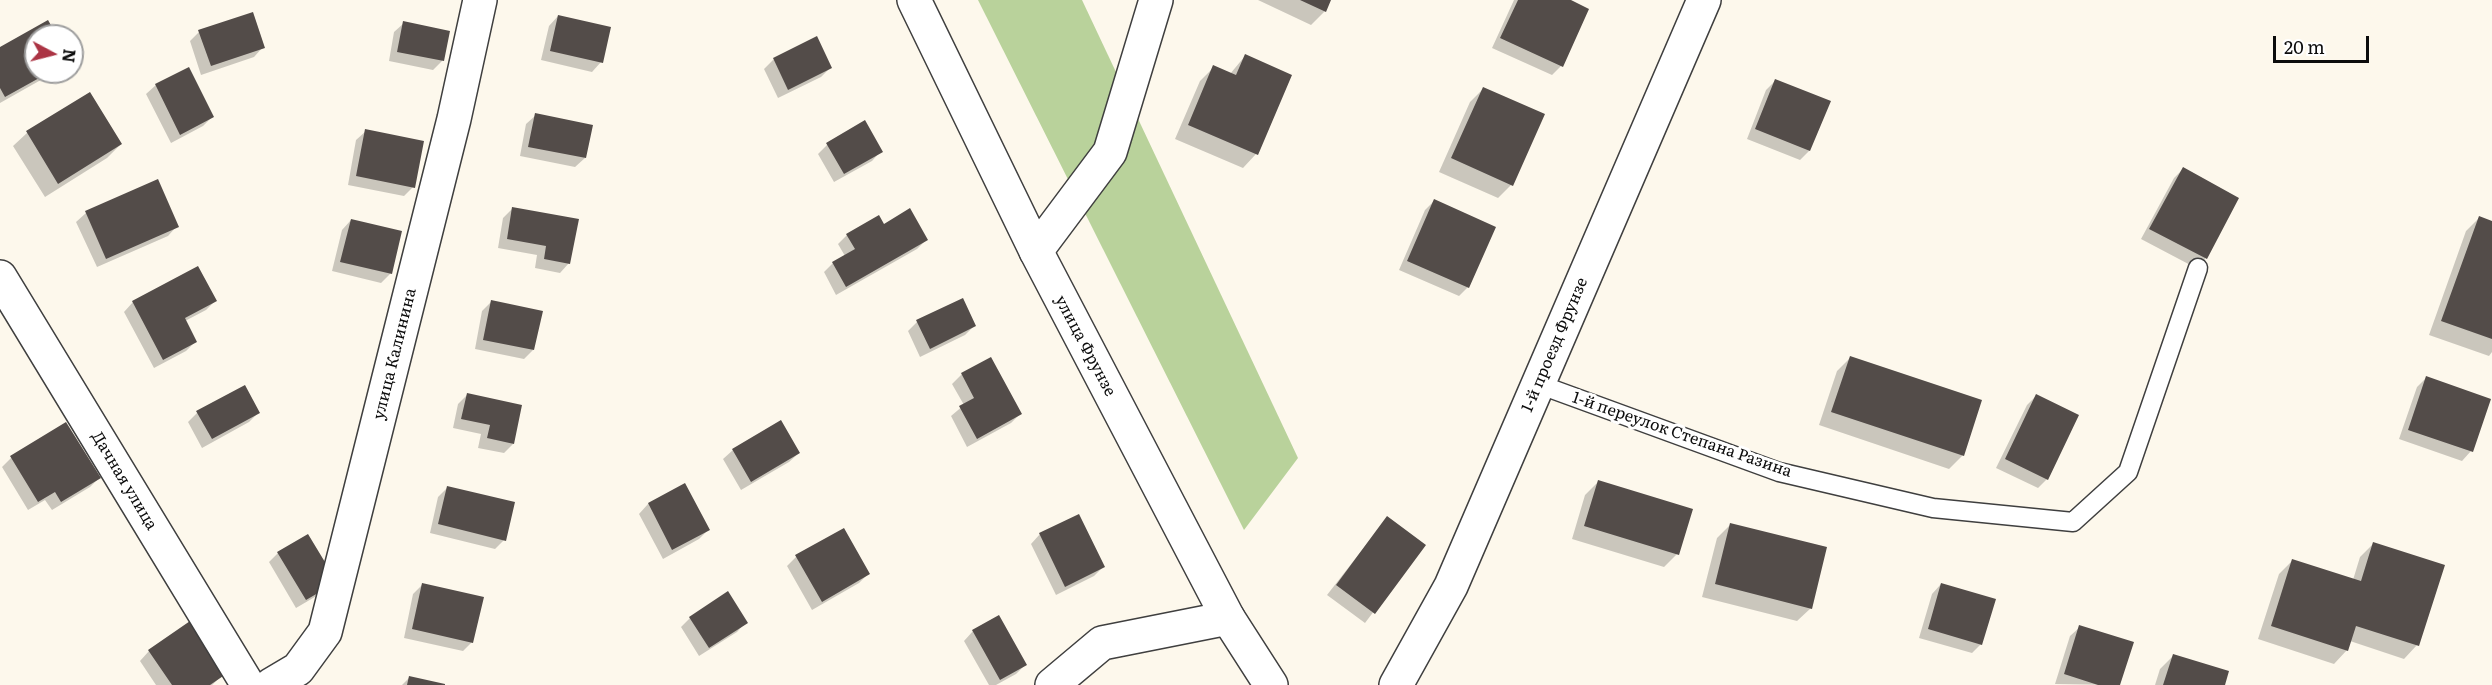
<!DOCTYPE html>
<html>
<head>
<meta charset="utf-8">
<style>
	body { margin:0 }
	#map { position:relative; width:2492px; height:685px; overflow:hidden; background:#fdf8ec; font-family:Literata,serif }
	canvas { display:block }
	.north { position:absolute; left:24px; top:24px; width:60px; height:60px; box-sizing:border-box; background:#fff; border:2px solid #9e9e9e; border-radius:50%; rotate:97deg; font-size:16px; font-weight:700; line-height:24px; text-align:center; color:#0c0c0c }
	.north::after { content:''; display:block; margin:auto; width:21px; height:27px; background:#ab3444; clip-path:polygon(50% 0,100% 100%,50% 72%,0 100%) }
	.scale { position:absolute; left:2273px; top:36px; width:96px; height:27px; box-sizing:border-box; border:3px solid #0c0c0c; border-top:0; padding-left:8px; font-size:18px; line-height:21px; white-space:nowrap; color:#0c0c0c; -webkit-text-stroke:4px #fff; paint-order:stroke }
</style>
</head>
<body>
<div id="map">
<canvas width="2492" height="685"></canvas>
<div class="north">N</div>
<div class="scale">20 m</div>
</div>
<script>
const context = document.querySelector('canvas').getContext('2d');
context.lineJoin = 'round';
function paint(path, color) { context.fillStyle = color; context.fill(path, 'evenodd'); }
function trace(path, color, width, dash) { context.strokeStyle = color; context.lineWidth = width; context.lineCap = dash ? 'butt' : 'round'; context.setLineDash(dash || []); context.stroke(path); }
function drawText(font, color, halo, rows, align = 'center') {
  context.font = font + ' Literata,serif'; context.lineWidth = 6; context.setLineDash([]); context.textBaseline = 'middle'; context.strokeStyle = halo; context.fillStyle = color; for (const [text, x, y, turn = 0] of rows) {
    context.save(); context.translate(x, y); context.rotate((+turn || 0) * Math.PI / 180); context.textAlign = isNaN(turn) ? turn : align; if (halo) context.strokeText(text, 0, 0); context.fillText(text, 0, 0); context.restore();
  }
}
paint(new Path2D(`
	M978,0H1082L1298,458L1244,530Z`), '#b9d29b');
paint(new Path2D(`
	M1258,0H1330L1325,11L1311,25Z
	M1514,0H1567L1561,66L1552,75L1492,48Z
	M558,16L601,62L592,72L541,60L549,26Z
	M48,22L56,36H36V72H55L0,103V49Z
	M404,23L448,32L442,61L433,70L389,61L394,32Z
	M199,32L263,47L254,57L201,75L190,41Z
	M816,38L830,68L821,77L778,98L764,69L773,60Z
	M1245,56L1256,154L1243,168L1175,139L1200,81L1214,67L1230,74Z
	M1776,80L1809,151L1800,160L1747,139L1766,90Z
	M156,85L212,117L203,126L171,143L146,94Z
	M1484,88L1511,185L1498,198L1439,172L1470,102Z
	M89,94L121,144L107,158L45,197L13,146L27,133Z
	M536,115L585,158L575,167L520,156L526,124Z
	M366,131L413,187L404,196L348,185L356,140Z
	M827,145L881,151L872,161L834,182L818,154Z
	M2183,169L2237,198L2205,259L2196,268L2141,239L2174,178Z
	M157,181L177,226L168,236L97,267L76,222L86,213Z
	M1434,201L1468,287L1459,296L1399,270L1425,210Z
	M513,208L569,263L560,273L535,268L537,255L498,248L503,218Z
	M2479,218L2492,222V352L2489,356L2429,335L2466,231Z
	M351,220L400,232L390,274L381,283L332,271L342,230Z
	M883,226L926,240L917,249L836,295L824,272L833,263L845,256L838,244L847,235Z
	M215,301L206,310L185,321L195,342L186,351L154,368L124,312L133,302Z
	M491,302L533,350L524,359L475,349L482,311Z
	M917,322L974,326L965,335L920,357L908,331Z
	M1850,358L1963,455L1949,469L1819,425L1837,371Z
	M962,374L1020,414L1011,423L967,447L951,416L964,405L952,384Z
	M2426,378L2471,451L2462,461L2399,439L2417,387Z
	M467,395L513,444L504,453L478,448L481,434L453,428L458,404Z
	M2036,396L2047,479L2038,488L1996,468L2027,405Z
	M197,413H258L249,422L202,448L188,422Z
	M733,450L799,453L789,462L741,490L723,459Z
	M11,458L99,478L90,487L52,510L45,500L28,510L2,467Z
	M1599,481L1677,554L1664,567L1572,539L1585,495Z
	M685,485L708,530L699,539L663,559L639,514L648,504Z
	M448,487L504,540L495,549L430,533L438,497Z
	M1387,518L1424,545L1365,623L1327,595Z
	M1731,524L1811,608L1797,621L1702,597L1717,538Z
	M1040,534L1103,567L1094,576L1056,595L1031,544Z
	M2373,544L2417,645L2404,659L2350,641L2347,650L2334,664L2258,639L2279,574L2292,561L2353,580L2360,557Z
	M278,553L325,591L296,608L269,562Z
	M796,557L868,574L859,583L812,610L787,566Z
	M1941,584L1981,644L1972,653L1919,638L1932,594Z
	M422,585L472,642L463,651L404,638L413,594Z
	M690,618L746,622L737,632L699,656L681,627Z
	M2080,627L2118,685L2055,684L2070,636Z
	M973,631L1025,665L1016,674L996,685H989L964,641Z
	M149,651L227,671L212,685H156L140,661Z
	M2173,656L2223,685H2155L2160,669Z
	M410,677L442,685H402Z`), '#0003');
paint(new Path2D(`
	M1300,0H1331L1326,12Z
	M1518,0H1571L1589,9L1563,67L1500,38Z
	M253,12L265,48L211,66L198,30Z
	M558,15L611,27L603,63L550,51Z
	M48,20L57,36H36V72H50L5,97L0,88V47Z
	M403,21L450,31L444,61L397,52Z
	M817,36L832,68L788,90L773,58Z
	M1245,54L1292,75L1258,155L1188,125L1213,65L1236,75Z
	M189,67L214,117L180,135L155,84Z
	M1775,79L1831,101L1810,151L1755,129Z
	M1483,87L1545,114L1513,186L1451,158Z
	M90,92L122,144L58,184L26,131Z
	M535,113L593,125L586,158L528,147Z
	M865,120L883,152L844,174L826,143Z
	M365,129L424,141L415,188L356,176Z
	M2183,167L2239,198L2207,259L2149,229Z
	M158,179L179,227L106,259L85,211Z
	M1434,199L1496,227L1469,288L1407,261Z
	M512,207L579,219L570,264L544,259L546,246L507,239Z
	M910,208L928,240L846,287L832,262L855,249L846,234L879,215L884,224Z
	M2479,216L2492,221V339L2441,321Z
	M351,219L402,231L392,274L340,262Z
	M198,266L217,301L185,318L197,342L163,360L132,301Z
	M963,298L976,326L930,349L916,320Z
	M491,300L543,311L534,350L483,340Z
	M1850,356L1982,400L1964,456L1831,412Z
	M991,357L1022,414L977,439L959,406L974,398L961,373Z
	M2426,376L2491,399L2473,452L2408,430Z
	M245,385L260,413L212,439L196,411Z
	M467,393L522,405L514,444L487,438L490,425L461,419Z
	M2036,394L2079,415L2048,480L2005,459Z
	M781,420L800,453L751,482L732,449Z
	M66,422L101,478L61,502L55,492L38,502L10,456Z
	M1598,480L1693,509L1679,555L1584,526Z
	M685,483L710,530L672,550L648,503Z
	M447,486L515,502L506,541L438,524Z
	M1079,514L1105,567L1065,587L1039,533Z
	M1387,516L1426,545L1375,614L1336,585Z
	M1730,523L1827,547L1812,609L1715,584Z
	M844,528L870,574L822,602L795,555Z
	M308,534L337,582L306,600L277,552Z
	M2373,542L2445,565L2419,646L2356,626L2348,651L2271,626L2292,559L2361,581Z
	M422,583L484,597L473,643L412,629Z
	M1941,583L1996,599L1982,645L1928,629Z
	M728,591L748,623L709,648L689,617Z
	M999,615L1027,665L1000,680L972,630Z
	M193,619L229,672L210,685H172L148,650Z
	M2079,625L2134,642L2120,685H2098L2064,674Z
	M2173,654L2229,671L2225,685H2163Z
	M409,676L445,684V685H407Z`), '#534c49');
const service = new Path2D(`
	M1538,384L1779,472L1933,508L2073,522L2128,472L2198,268`);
const minor = new Path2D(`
	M1036,251L1110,152L1156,0
	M0,277L248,685
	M271,685L298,669L325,632L454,119L480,0
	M1052,685L1102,643L1228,618
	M1396,685L1451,586L1704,0`);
const tertiary = new Path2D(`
	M914,0L1036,251L1228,618L1271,685`);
trace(service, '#3f3f3f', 21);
trace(minor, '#3f3f3f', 36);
trace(tertiary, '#3f3f3f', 36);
trace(service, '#fff', 18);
trace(minor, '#fff', 33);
trace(tertiary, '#fff', 33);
drawText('16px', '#0c0c0c', '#fff', [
	["1-й проезд Фрунзе",1555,345,-67],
	["улица Фрунзе",1085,346,62],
	["улица Калинина",395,354,-76],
	["1-й переулок Степана Разина",1682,435,19],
	["Дачная улица",124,481,59]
]);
</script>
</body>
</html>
